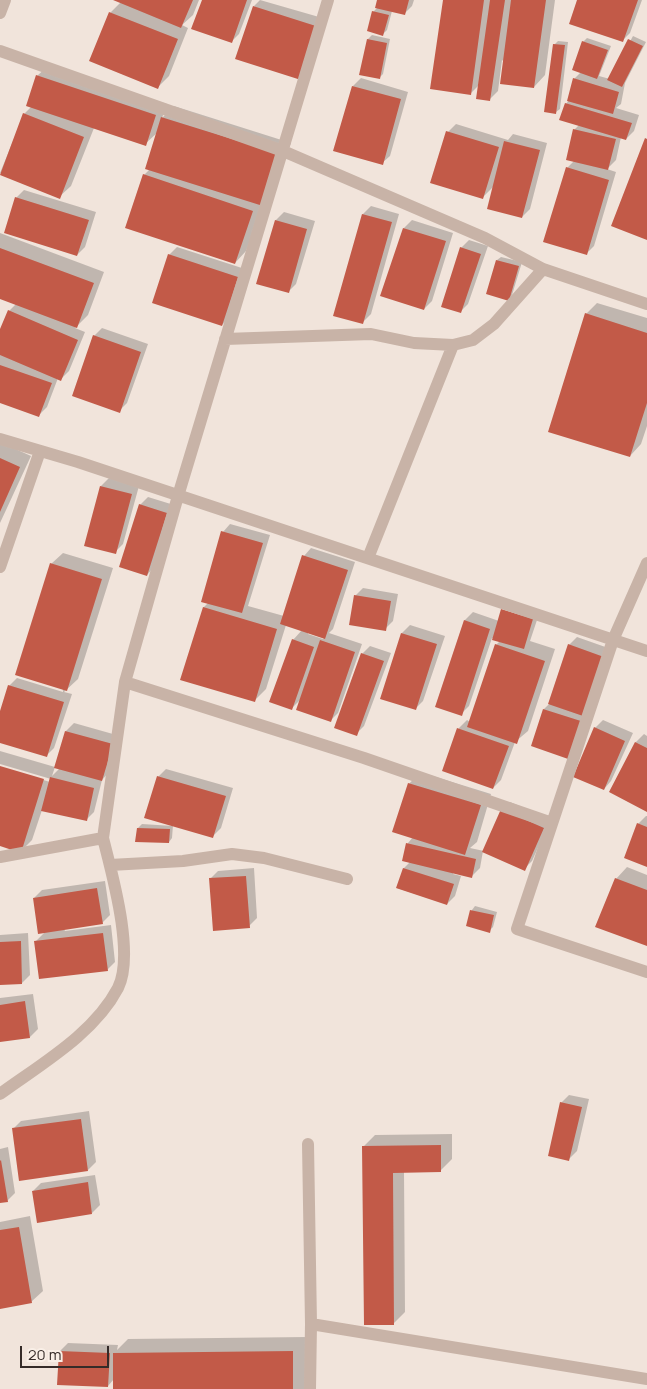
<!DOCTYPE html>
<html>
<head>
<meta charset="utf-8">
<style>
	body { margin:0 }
	#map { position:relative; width:647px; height:1389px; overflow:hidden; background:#f1e4db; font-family:Manrope,sans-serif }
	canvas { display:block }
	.scale { position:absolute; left:20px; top:1346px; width:89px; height:22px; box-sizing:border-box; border:2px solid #352b28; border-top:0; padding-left:6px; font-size:15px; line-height:18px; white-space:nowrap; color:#352b28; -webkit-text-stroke:4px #f9efe7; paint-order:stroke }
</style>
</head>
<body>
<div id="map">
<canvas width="647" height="1389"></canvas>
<div class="scale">20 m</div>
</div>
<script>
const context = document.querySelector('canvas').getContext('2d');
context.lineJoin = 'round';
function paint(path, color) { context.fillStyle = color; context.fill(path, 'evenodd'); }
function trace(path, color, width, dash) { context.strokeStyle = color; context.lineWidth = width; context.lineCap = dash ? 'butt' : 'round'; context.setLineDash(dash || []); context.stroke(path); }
paint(new Path2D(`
	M117,0H199L193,15L182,25L188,28L169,76L158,87L110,13L121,2Z
	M203,0H252L239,34L231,42Z
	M260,0L326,19L309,71L254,6Z
	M378,0H414L412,6L404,14L392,11L387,30L383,34L373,12L378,7Z
	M444,0H555L545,75L534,87L502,60L498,91L490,99L479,85L470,94Z
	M579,0H642L630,33L622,41Z
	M372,35L390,39L383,74L379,78L360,74L368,39Z
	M633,36L646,42L625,83L621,104L616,108L639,115L634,131L626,139L621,137L616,160L607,169L616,172L594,246L586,254L567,168L574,161V130L579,125L566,104L569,100L574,79L581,72L583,42L587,38L611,46L599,76L610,79Z
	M558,41L568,42L560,109L556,112L554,45Z
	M49,65L167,104L162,118L174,106L291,143L246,251L235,263L144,175L150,169L158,132L145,144L94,128L71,186L59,197L0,173L24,114L31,107L37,76Z
	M361,78L408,92L390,156L382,163L353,86Z
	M456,124L508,140L513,134L547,143L530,209L522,217L494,186L483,197L448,132Z
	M24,190L96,212L85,247L77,255L16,198Z
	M371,206L399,214L371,314L363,322L335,315L363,214Z
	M284,212L315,221L296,284L288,292L276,220Z
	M412,220L453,233L432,301L424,309L404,228Z
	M0,233L104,272L88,315L75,328L85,332L69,371L61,379L58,378L47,407L39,415L0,402V332L9,311L16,304L0,298Z
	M469,240L488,246L468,304L460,312L461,248Z
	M177,247L245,269L230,317L222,325L169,255Z
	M501,257L522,262L512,295L509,299L497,260Z
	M597,303L647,318V426L641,444L630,456L586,314Z
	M102,328L148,344L127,403L119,411L94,336Z
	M0,442L31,456L0,523Z
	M109,478L139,486L123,544L115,552L101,486Z
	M148,497L174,505L154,567L147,575L140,505Z
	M230,524L270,535L248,606L284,616L304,556L311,548L355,562L333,629L329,633L362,644L338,713L330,721L301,699L292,708L293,640L302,630L286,625L266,689L254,701L182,679L204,607L208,603L223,532ZM308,632L325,637L323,639L308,634Z
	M63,553L113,568L78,679L64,692L72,694L54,748L46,756L0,742V715L9,686L17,678L63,692L51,564Z
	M363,588L398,594L393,621L385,629L355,596Z
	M540,611L530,641L555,649L528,731L515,742L501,780L493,788L443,770L459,728L467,720L470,722L496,645L500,641L492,638L469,706L461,714L465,620L473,612L499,621Z
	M410,625L445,636L423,701L415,709L402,633Z
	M577,637L611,649L579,750L532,745L544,709L550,703L569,645Z
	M370,646L391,653L364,726L356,734L362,654Z
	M603,720L633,733L611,781L604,789L595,728Z
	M74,723L120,736L109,772L102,780L94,812L86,820L42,810L32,840L21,851L0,845V767L50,782L51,779L0,764V751L55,767L52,776L60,768L66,731Z
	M644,734L647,736V810L610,791L636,742Z
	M166,769L233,788L221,828L213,836L173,825L172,838L169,842L138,828L142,824L173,826L158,777Z
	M420,772L491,794L477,842L470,848L484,851L502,810L510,802L551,819L532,861L524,869L483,851L480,868L472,876L454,872L453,874L461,876L455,896L447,904L397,888L404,868L410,862L404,860L408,843L413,837L409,784Z
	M646,816H647V865L638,824Z
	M627,867L647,875V945L616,879Z
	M254,868L257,918L249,926L210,879L218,871Z
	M105,881L110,915L102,923L64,929L65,931L111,925L115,962L107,970L36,941L46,931L34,898L42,890Z
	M475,906L497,912L493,927L489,931L468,926L472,910Z
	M28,933L30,975L22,983L0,984V935Z
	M33,994L38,1029L30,1037L0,1041V998Z
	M569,1095L589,1099L577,1151L569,1159L561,1103Z
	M89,1111L96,1162L88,1170L13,1129L21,1121Z
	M452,1134V1159L440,1171H404L405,1312L393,1324L363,1147L375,1135Z
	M8,1147L15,1193L7,1201L0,1202V1149Z
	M95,1175L100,1205L92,1213L33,1191L41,1183Z
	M30,1216L43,1291L31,1302L0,1308V1222Z
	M307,1337V1389H114V1379L108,1386L60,1351L68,1343L118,1345L117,1350L128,1339Z`), '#0003');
paint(new Path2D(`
	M113,0H193L181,28Z
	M202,0H247L232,43L191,29Z
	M377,0H409L405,15L375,8Z
	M443,0H484L471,95L430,89Z
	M490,0H505L490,101L476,99Z
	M511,0H546L534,88L500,84Z
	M577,0H638L623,42L569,24Z
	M253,6L319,27L301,80L235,59Z
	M372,11L389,15L383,36L367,31Z
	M109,12L178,39L158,89L89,61Z
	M367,39L387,43L380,79L359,75Z
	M628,39L643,46L622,87L607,80Z
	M582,41L608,50L597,79L572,70Z
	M553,44L565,45L556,114L544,112Z
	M36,75L156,115L146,146L26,106Z
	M573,78L619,92L613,114L567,101Z
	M352,86L401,99L383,165L333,151Z
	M565,103L632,123L626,140L559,120Z
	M23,113L84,137L60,199L0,175Z
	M161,117L280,154L263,206L145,169Z
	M573,129L616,139L608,170L566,160Z
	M446,131L499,147L483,199L430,183Z
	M645,138L647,139V240L611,226Z
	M504,141L540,150L522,218L487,209Z
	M566,167L609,180L587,255L543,242Z
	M143,174L253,211L235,264L125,228Z
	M15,197L89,220L77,256L4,233Z
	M362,214L392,222L363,324L333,316Z
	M275,220L307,229L289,293L256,284Z
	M403,228L446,241L424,310L380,296Z
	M460,247L481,254L461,313L441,307Z
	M0,248L94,283L77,328L0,299Z
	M168,254L238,277L222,326L152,303Z
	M496,260L519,266L509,301L486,294Z
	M8,310L78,340L61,381L0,355V329Z
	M585,313L647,333V403L630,457L548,432Z
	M93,335L141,352L120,413L72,396Z
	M0,365L52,383L39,417L0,403Z
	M0,458L20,467L0,512Z
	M100,486L132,494L116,554L84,546Z
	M139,504L167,513L147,576L119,567Z
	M221,531L263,543L242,613L201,602Z
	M302,555L348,570L325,639L280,624Z
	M50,563L102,579L67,691L15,675Z
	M354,595L391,601L386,631L349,625Z
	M203,607L277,629L255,702L180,680Z
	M501,609L533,619L524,649L492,640Z
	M464,620L490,629L462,716L435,707Z
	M401,633L437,644L416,710L380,699Z
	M292,639L314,647L292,710L269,702Z
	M320,640L355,652L331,722L296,710Z
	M495,644L545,661L517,744L467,727Z
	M568,644L604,657L583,716L548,704Z
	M361,653L384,661L357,736L334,728Z
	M8,685L64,702L47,757L0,743V711Z
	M543,709L584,722L571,760L531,746Z
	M594,727L625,741L604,790L573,777Z
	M457,728L509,746L493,789L442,771Z
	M65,731L113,744L102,781L54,768Z
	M635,742L647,748V812L609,792Z
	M0,766L44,779L21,853L0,846Z
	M157,776L226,796L213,838L144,818Z
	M50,777L94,788L87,821L41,811Z
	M408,783L481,805L465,855L392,832Z
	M501,809L544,828L525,871L482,852Z
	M637,823L647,827V867L624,858Z
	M137,828L170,829L169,843L135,842Z
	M406,843L476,859L472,878L402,861Z
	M403,868L454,884L447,905L396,888Z
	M246,876L250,928L213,931L209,878Z
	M615,878L647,890V946L595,927Z
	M97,888L103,924L38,934L33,898Z
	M470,910L494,915L490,933L466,926Z
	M103,933L108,971L39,979L34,941Z
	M21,941L22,984L0,985V942Z
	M25,1001L30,1038L0,1042V1005Z
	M560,1102L582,1107L569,1161L548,1156Z
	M81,1119L88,1171L19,1181L12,1128Z
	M441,1145V1172L393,1173L394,1325H364L362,1146Z
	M1,1160L8,1202L0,1203V1161Z
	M88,1182L92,1214L37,1223L32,1191Z
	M19,1227L32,1303L0,1309V1230Z
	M59,1351L110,1353L108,1387L57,1385Z
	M293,1351V1389H113V1353Z`), '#c25a48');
trace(new Path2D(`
	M0,13L5,0
	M0,51L283,151L485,238L543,269L647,304
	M225,339L371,334L414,343L453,345L473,340L494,324L543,269
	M0,439L78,462L647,651
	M368,558L453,345
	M647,563L613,640L517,929L647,972
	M0,567L40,451
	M125,682L364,758L552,823
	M0,857L103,838L125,682L178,496L328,0
	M110,865L183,861L232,854L264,858L347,879
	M0,1094C41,1064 94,1034 118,988C135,954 112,874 103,838
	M308,1144L311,1324L310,1389
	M311,1324L647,1379`), '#c8b3a7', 12);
</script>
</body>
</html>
